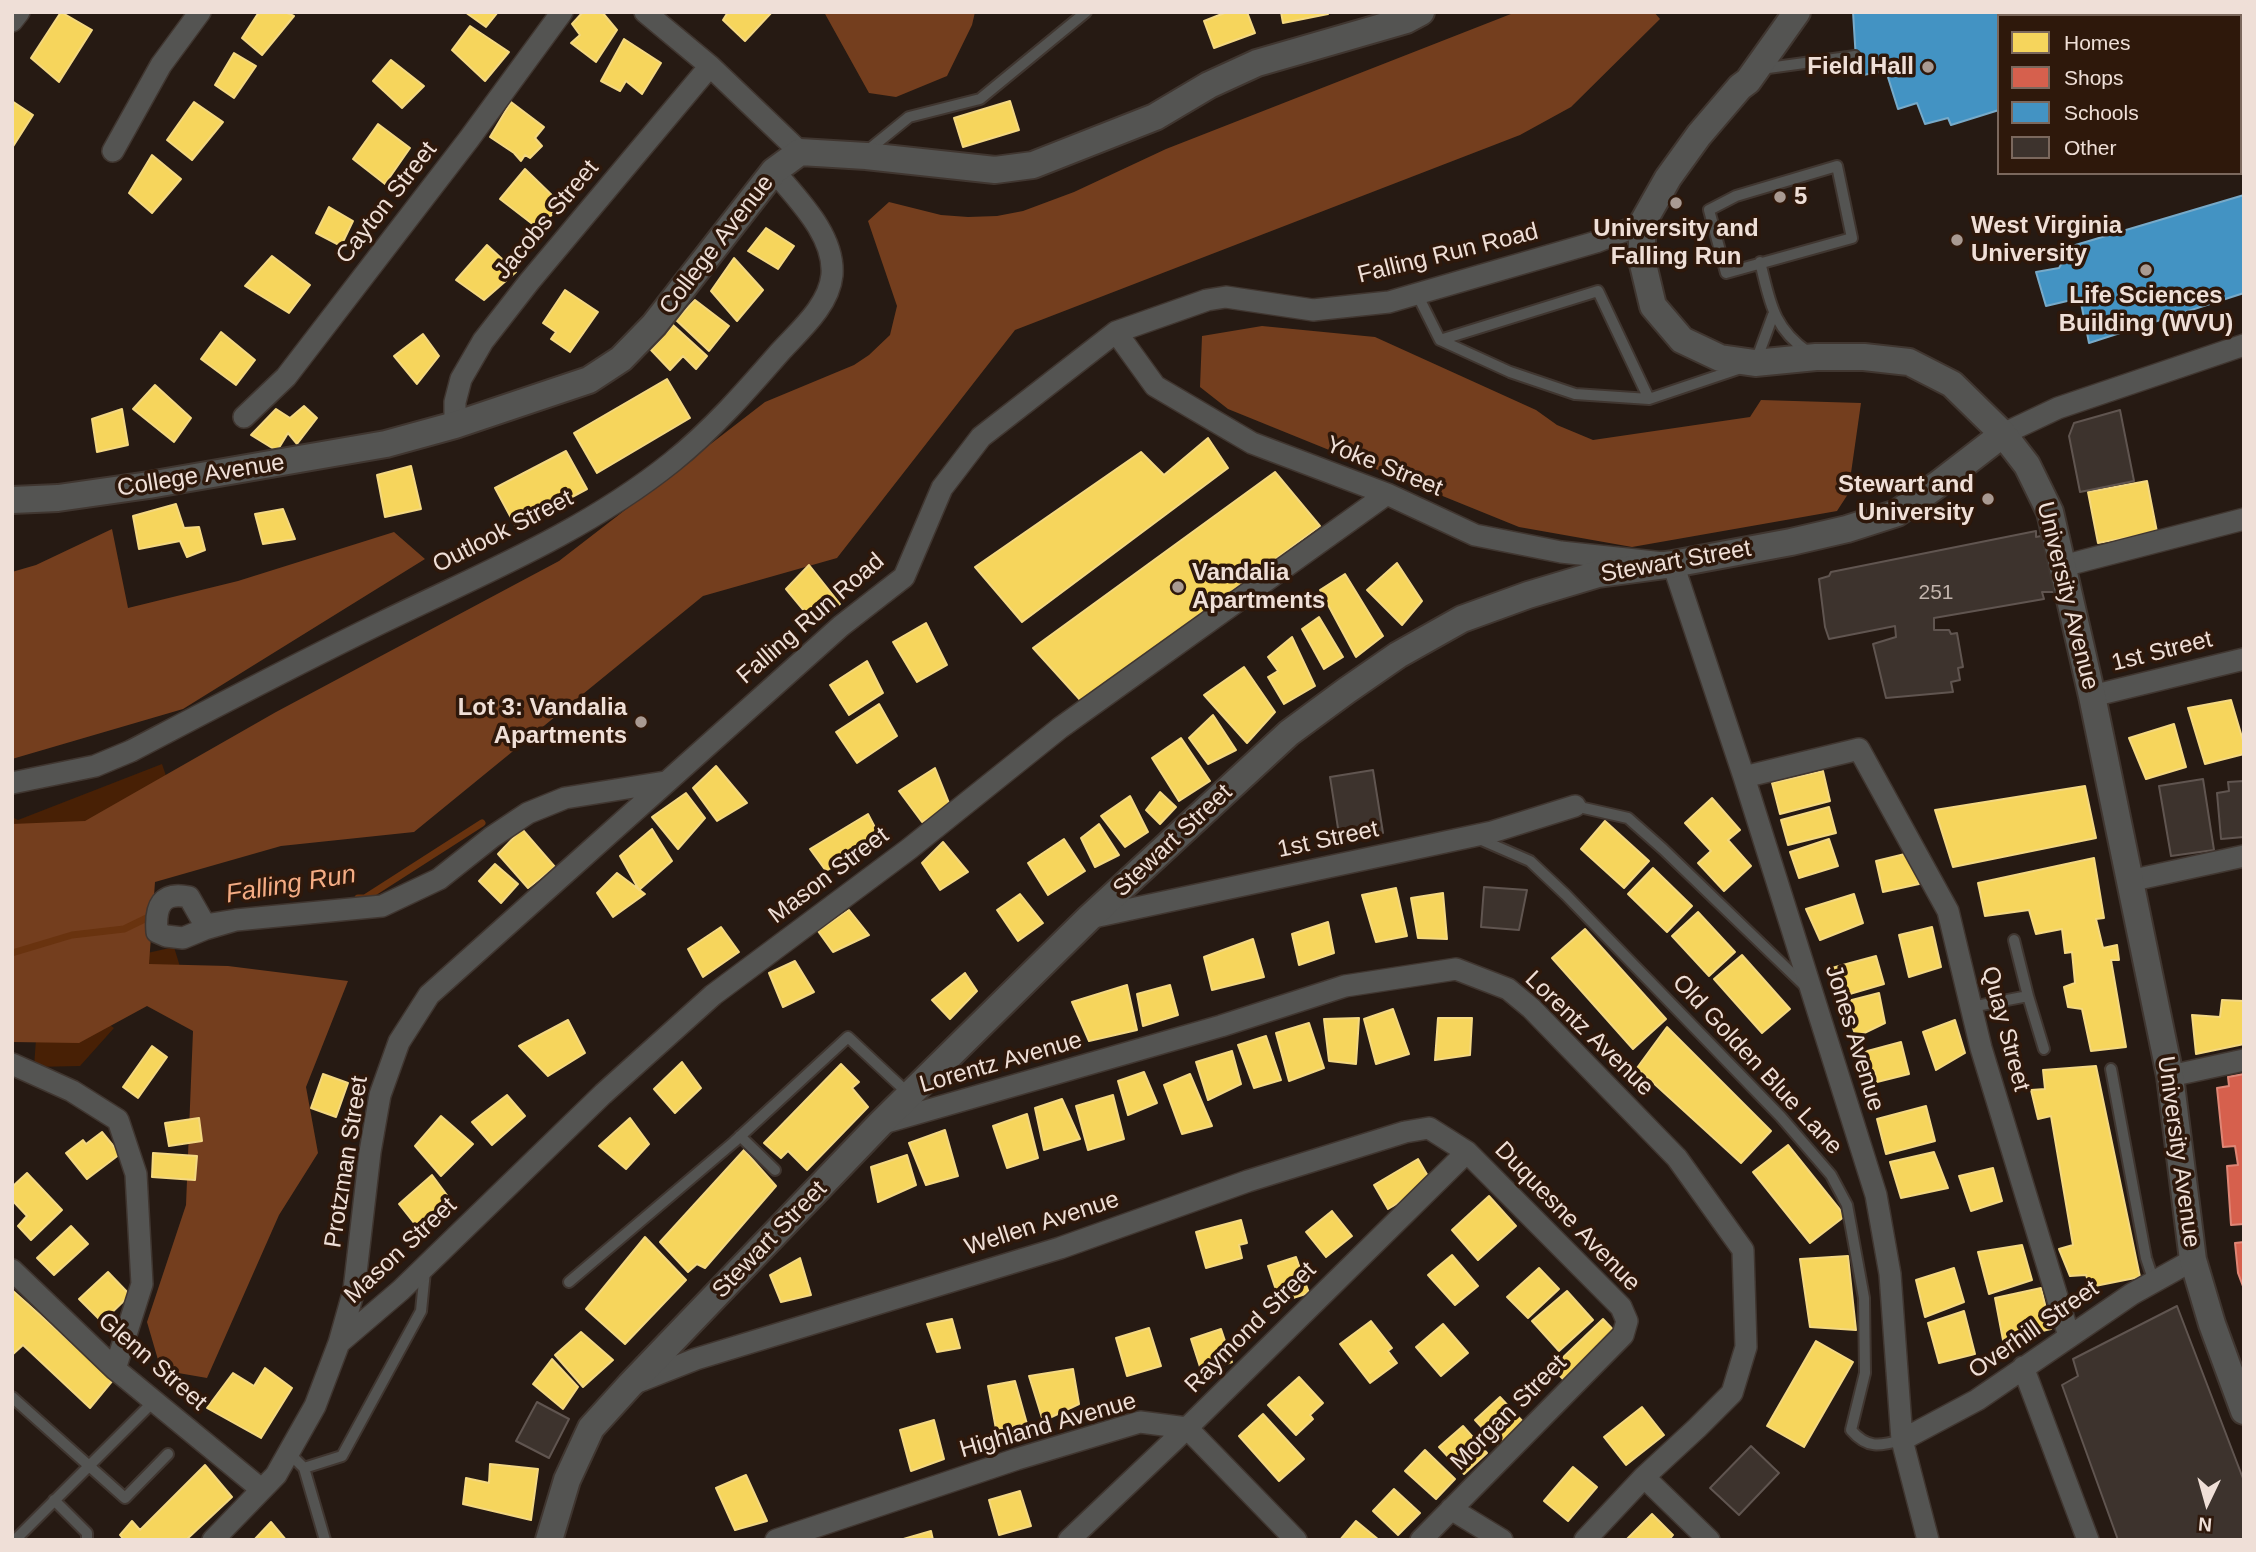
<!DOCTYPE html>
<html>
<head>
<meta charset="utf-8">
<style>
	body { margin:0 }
	#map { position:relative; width:2256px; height:1552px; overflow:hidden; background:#261a13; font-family:Helvetica,sans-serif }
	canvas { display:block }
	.frame { position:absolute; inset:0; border:14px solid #efdfd7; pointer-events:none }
	.legend { position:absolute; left:1997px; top:14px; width:245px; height:161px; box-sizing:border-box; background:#2e180b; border:2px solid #7b685d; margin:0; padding:9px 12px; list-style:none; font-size:21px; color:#efdfd7 }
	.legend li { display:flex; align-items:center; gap:14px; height:35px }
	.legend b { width:35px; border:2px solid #7b685d }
	.north { position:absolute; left:2172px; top:1468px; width:70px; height:70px; -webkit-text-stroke:5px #2e180b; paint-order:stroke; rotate:185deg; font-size:19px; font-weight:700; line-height:28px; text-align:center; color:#efdfd7 }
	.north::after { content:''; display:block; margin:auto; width:24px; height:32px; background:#efdfd7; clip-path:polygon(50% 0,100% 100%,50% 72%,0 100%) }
</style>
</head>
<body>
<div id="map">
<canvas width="2256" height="1552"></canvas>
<div class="frame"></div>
<ul class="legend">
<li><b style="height:19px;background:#f6d55c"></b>Homes</li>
<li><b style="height:19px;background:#d6604d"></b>Shops</li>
<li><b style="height:19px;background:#4393c3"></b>Schools</li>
<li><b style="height:19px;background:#3d332d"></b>Other</li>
</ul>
<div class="north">N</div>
</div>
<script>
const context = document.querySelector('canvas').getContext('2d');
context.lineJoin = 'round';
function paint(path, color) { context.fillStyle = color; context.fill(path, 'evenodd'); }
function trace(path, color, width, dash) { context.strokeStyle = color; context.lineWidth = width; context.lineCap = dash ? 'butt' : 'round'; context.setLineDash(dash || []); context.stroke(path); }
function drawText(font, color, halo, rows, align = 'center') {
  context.font = font + ' Helvetica,sans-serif'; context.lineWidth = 7; context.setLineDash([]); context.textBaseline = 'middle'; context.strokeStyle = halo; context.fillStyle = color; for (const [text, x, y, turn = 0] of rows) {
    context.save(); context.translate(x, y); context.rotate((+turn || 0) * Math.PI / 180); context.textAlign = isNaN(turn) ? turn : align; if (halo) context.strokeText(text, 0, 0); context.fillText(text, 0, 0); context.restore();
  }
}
paint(new Path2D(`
	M162,764L188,840L79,875L103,963L174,947L181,970L101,1019L114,1028L80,1066L34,1067L40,983L12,980V817L18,820Z`), '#482005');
paint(new Path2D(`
	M824,12H975L972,25L947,76L896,97L869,93Z
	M1516,12H1654L1660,19L1571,107L1520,135L1015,330L837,558L703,596L414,832L281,846L155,882L149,964L228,966L348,981L306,1087L318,1153L279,1215L207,1378L161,1370L147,1322L186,1205L193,1031L147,1006L79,1043L12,1042V824L85,821L276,712L559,561L765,402L854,365L869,355L890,335L897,306L868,221L889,202L941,215L968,217L997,216L1023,211L1074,192L1166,149Z
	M1262,326L1375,337L1536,410L1557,425L1593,440L1750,417L1761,400L1861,403L1848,494L1837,511L1632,547L1519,527L1228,409L1200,387L1202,336Z
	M112,529L128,608L238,581L394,532L425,559L183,709L12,759V572L36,565Z`), '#743e1e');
const homes = new Path2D(`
	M61,12L92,30L59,82L31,58Z
	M259,12H285L294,16L262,55L242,38Z
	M465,12H498L486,27Z
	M583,12H602L617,30L596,62L571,43L580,35L572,24Z
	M728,12H772L745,41L723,20Z
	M1227,12H1247L1255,33L1214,48L1204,21Z
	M1281,12H1327L1328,14L1283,23Z
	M470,26L509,52L485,81L452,50Z
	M624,39L661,63L642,94L626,81L620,91L601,81Z
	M234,53L256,66L234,98L215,85Z
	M391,60L424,86L402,108L373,81Z
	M12,101L33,115L12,148Z
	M1010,101L1019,130L963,147L954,118Z
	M194,102L223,122L192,160L167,140Z
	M511,102L544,127L535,138L542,146L530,158L525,155L521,161L514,153L490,137Z
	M378,124L410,148L385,184L353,159Z
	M152,155L181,179L152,213L129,193Z
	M525,169L561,204L539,229L500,199Z
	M329,207L353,221L341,246L316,233Z
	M766,228L794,246L778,269L748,251Z
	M487,245L516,272L484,300L456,280Z
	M272,256L310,285L289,313L245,286Z
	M734,258L763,290L737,321L711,291Z
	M565,290L598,312L570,352L551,339L556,332L543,323Z
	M695,300L729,326L709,351L676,320Z
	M673,325L707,356L696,369L683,356L670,370L651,350Z
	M221,332L255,360L236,385L201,359Z
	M423,334L439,356L417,384L394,356Z
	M667,379L690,418L597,473L574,433Z
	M155,385L191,418L174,442L133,409Z
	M304,406L317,418L297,444L288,433L277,451L251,435L276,409L290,418Z
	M122,409L128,445L97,452L92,419Z
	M1208,438L1228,468L1022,622L975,567L1141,452L1164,475Z
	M566,451L587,489L516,527L495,488Z
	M411,466L421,509L385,517L377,475Z
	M1275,472L1320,526L1082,702L1033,648Z
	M2147,481L2157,532L2098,543L2088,492Z
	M176,504L184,528L199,527L205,550L187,557L180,541L139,549L133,516Z
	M283,509L295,539L263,544L255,514Z
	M1397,563L1422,601L1402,625L1367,590Z
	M809,565L840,604L815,624L786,589Z
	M1345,574L1383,636L1356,657L1320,590Z
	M1319,617L1343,657L1324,669L1302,629Z
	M926,623L947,665L917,682L893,642Z
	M1292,637L1315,686L1284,704L1268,677L1278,671L1268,657Z
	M867,661L883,693L849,715L830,685Z
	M1244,667L1275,712L1247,743L1204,695Z
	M2231,700L2244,744V754L2205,764L2188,708Z
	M879,704L897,736L857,763L836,732Z
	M1213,715L1236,750L1208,764L1189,738Z
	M2174,724L2186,767L2146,779L2129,738Z
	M1181,738L1210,781L1179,801L1152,758Z
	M716,766L747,803L717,821L693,788Z
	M935,768L951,808L922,822L899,791Z
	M1823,771L1830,801L1780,814L1772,783Z
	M2085,786L2096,838L1953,867L1935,810Z
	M1160,792L1176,807L1160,824L1146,810Z
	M686,793L705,818L678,849L652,817Z
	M1130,796L1148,832L1125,847L1101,816Z
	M1712,798L1740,830L1728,840L1751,866L1724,891L1698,863L1711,851L1685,823Z
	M1829,807L1836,833L1788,845L1781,820Z
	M868,814L881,839L826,871L810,849Z
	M1605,821L1649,861L1624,888L1581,849Z
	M1099,824L1119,855L1095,867L1081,838Z
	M522,829L555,867L528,888L498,854Z
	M652,829L672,861L639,890L620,856Z
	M1064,839L1085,871L1048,895L1028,863Z
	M1829,839L1838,866L1799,878L1790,852Z
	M943,842L968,872L940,890L922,863Z
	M1909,853L1919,884L1883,892L1876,861Z
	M2094,858L2104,918L2096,919L2103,948L2117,945L2119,960H2111L2126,1047L2091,1051L2082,1009L2068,1007L2064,987L2075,983L2072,952L2065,953L2062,929L2036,934L2029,910L1985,916L1978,883Z
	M495,864L518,884L501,903L479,881Z
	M1653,868L1692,906L1667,932L1628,894Z
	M617,873L645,894L613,917L597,893Z
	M1396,888L1407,936L1376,942L1362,895Z
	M1443,893L1447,939L1418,938L1411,898Z
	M1020,894L1043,923L1018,941L997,910Z
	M1854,894L1863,923L1820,940L1806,909Z
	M849,910L869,935L833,952L818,931Z
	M1698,912L1735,952L1709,976L1672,936Z
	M1328,922L1334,953L1299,965L1292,934Z
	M721,927L739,952L703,977L688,949Z
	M1932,927L1941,967L1909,977L1899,935Z
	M1585,929L1666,1019L1633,1049L1552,958Z
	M1253,939L1264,977L1212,990L1204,957Z
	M1742,955L1790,1009L1762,1033L1714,979Z
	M1876,956L1884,984L1836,998L1828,969Z
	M795,961L814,992L783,1007L769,973Z
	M965,973L977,991L950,1019L932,1000Z
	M1127,985L1137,1030L1089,1041L1072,1002Z
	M1170,985L1178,1015L1143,1026L1137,994Z
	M1879,993L1885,1023L1856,1037L1844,1002Z
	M2222,1000L2244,1001V1044L2196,1054L2192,1015L2220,1017Z
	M1393,1009L1409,1054L1376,1064L1364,1019Z
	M1359,1018L1356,1064L1329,1061L1324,1019Z
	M1438,1018H1472L1470,1055L1435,1060Z
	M568,1020L585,1053L548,1076L519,1046Z
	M1955,1020L1965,1053L1936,1070L1923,1032Z
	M1309,1023L1324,1068L1289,1081L1276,1033Z
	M1667,1027L1771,1131L1741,1163L1637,1068Z
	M1266,1036L1281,1080L1254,1088L1238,1045Z
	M1901,1042L1909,1074L1877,1082L1875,1071L1865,1074L1860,1053Z
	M152,1046L167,1057L138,1098L123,1087Z
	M1232,1051L1241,1084L1208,1100L1196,1062Z
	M682,1062L701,1088L675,1113L654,1089Z
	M841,1064L859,1082L852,1088L868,1107L807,1170L788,1151L781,1158L764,1143Z
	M2096,1066L2140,1277L2090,1287L2086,1275L2070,1276L2059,1249L2073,1245L2051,1116L2038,1119L2031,1090L2045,1089L2043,1070Z
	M1144,1072L1157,1103L1128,1115L1118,1081Z
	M323,1074L348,1083L336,1117L311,1108Z
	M1190,1074L1212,1126L1182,1134L1164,1085Z
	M507,1095L525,1116L492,1145L472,1122Z
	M1113,1095L1124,1139L1088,1150L1076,1106Z
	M1062,1099L1080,1139L1044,1150L1035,1108Z
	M1926,1106L1935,1141L1886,1154L1877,1119Z
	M1027,1114L1038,1158L1007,1168L993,1126Z
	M441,1116L473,1144L441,1176L415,1146Z
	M199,1118L202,1141L169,1146L165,1123Z
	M630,1118L649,1144L626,1169L599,1146Z
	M945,1130L958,1176L926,1185L909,1143Z
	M102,1132L120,1154L87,1179L66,1153L83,1140L86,1144Z
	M1788,1145L1845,1216L1810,1243L1753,1172Z
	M744,1150L776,1186L705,1268L697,1264L688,1272L660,1242Z
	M1934,1152L1948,1188L1901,1198L1890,1162Z
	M153,1153L197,1156L195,1180L152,1177Z
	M907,1155L916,1185L878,1202L871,1167Z
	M1418,1159L1432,1183L1388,1209L1374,1185Z
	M1993,1168L2002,1201L1971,1211L1959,1176Z
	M27,1173L62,1210L31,1240L18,1226L27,1216L12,1200V1187Z
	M432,1175L452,1202L422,1233L399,1204Z
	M1489,1196L1516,1226L1478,1260L1452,1230Z
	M1332,1211L1352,1236L1326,1257L1306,1232Z
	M1241,1220L1247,1243L1239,1245L1242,1258L1206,1268L1196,1232Z
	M71,1226L88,1244L54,1275L37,1258Z
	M645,1237L686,1280L625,1344L586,1309Z
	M2022,1245L2032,1280L1989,1294L1978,1252Z
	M1452,1255L1478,1286L1455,1305L1428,1275Z
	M1848,1256L1856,1330L1810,1327L1800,1259Z
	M1296,1257L1309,1293L1280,1302L1268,1266Z
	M800,1258L811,1295L781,1302L770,1275Z
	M1539,1268L1559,1289L1528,1318L1507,1297Z
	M1954,1268L1964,1302L1925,1317L1916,1280Z
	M108,1272L130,1295L102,1322L79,1299Z
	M2041,1288L2051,1329L2003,1340L1995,1298Z
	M12,1290L113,1380L90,1408L23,1345L12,1355Z
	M1567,1291L1593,1320L1559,1351L1532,1321Z
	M1964,1311L1975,1354L1939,1363L1928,1323Z
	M952,1319L960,1348L937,1352L927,1324Z
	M1603,1319L1620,1337L1570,1386L1552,1368Z
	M1371,1321L1392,1348L1388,1351L1397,1363L1370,1383L1340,1344Z
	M1443,1324L1468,1353L1441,1376L1416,1347Z
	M1149,1328L1161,1366L1127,1376L1116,1338Z
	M1221,1329L1232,1362L1202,1373L1191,1339Z
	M581,1332L613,1360L583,1387L555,1355Z
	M1816,1341L1853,1362L1804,1447L1767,1426Z
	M552,1359L578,1387L563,1409L533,1384Z
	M265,1368L292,1388L261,1438L207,1408L233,1373L254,1386Z
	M1073,1369L1079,1404L1043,1421L1029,1376Z
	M1299,1377L1323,1403L1310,1415L1313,1419L1296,1435L1268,1405Z
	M1015,1381L1027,1424L996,1429L988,1386Z
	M1500,1397L1525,1424L1500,1447L1475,1420Z
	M1642,1407L1664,1435L1626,1465L1604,1437Z
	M1263,1414L1304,1459L1279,1481L1239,1436Z
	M934,1420L944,1459L911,1471L900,1430Z
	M1463,1426L1487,1453L1464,1474L1439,1447Z
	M1425,1450L1455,1479L1436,1499L1405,1471Z
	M490,1464L538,1469L531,1520L463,1504L466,1478L489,1483Z
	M205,1465L232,1497L186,1540H124L120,1535L132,1521L140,1530Z
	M1573,1467L1597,1487L1568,1521L1544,1501Z
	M746,1475L767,1521L735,1530L716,1488Z
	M1394,1489L1420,1513L1398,1535L1373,1511Z
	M1020,1491L1031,1526L999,1535L989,1500Z
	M1652,1514L1673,1535L1669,1540H1626Z
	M1356,1521L1379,1540H1340Z
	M271,1522L286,1540H254Z
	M931,1531L933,1540H900Z`);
paint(homes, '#f6d55c');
trace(homes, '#f4d881', 2);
const shops = new Path2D(`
	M2244,1074V1224L2231,1225L2227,1166L2238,1165L2235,1146L2223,1147L2217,1088L2229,1086L2228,1077Z
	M2244,1242V1289L2238,1273L2235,1243Z`);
paint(shops, '#d6604d');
trace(shops, '#de8676', 2);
const schools = new Path2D(`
	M1853,12H2038L2040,16H1999V110L1951,125L1948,118L1925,124L1917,103L1898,109L1886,71L1857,76Z
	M2067,12H2140V16H2051Z
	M2244,195V293L2089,343L2080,298L2046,306L2036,272L2059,268L2072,246Z`);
paint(schools, '#4393c3');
trace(schools, '#77aac9', 2);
trace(new Path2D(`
	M358,898H365L482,823
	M12,953L72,935L124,929L155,914`), '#69330f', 7);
const building = new Path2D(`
	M2120,410L2134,481L2080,492L2069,436L2074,423Z
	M2036,531V537L2046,535L2056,592H2042L2044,599L1934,618V630H1949L1951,634L1957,633L1963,667L1958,668L1960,680L1951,682L1953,692L1886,698L1873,644L1896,637L1895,626L1829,639L1825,627L1819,579L1829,576L1831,572Z
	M1373,770L1383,833L1340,841L1330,777Z
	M2203,779L2214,850L2171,856L2159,786Z
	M2244,781V837L2221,839L2217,793L2229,791L2228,782Z
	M1484,887L1527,890L1519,930L1481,927Z
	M2177,1306L2244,1481V1540H2118L2062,1385L2078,1376L2073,1359Z
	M537,1402L569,1419L549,1458L516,1441Z
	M1751,1446L1779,1473L1739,1515L1710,1488Z`);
paint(building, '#3d332d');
trace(building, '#605550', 2);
const service = new Path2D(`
	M1761,69L1855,56
	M867,151L909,117L980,99L1086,12
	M1837,166L1852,238L1726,273L1709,210L1736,196Z
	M1760,262C1770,301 1772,327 1808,352
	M1417,294L1440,340L1510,372L1575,394L1649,399L1741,368
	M1440,340L1598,291L1649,399
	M1756,361L1773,315
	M1575,806L1628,818L1663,849L1805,986
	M1477,838L1530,861L1566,895L1781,1117L1831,1175L1847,1205L1864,1298L1865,1373L1851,1430C1867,1449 1880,1446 1902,1440
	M2014,940L2028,996
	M1971,1007L2028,996L2044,1049
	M2111,1069L2146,1258L2154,1282
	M740,1136L775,1170
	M569,1282L734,1142L848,1037L910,1095
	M12,1397L125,1498L168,1454
	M288,1452L304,1468L325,1540
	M304,1468L342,1456L421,1311L425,1271
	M54,1500L87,1533V1540
	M15,1540L154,1401`);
const minor = new Path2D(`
	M645,12L710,66L800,152
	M12,21L19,12
	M113,151L161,65L200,12
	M1116,332L1155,386L1252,443L1387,494L1475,535L1561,552L1673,564L1744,777L1876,1195L1890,1274L1902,1440L1928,1540
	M244,417L286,377L469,139L562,12
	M455,425V402L461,379L483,341L529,282L710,66
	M2003,434L2058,408L2244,345
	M2063,566L2244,519
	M2092,696L2244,659
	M1744,777L1859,749L1948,911L1981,1048L2069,1336
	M12,783L95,766L131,751C215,707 300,662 385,621C484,573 586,531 672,462C712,430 746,391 780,352C799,331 829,306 832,275C835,235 797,199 774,171
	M2129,881L2244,856
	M1089,918L1492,832L1575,806
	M236,920L205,925L189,897C161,891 155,907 157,932L166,936L183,938L205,929L236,920L382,906L439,879L492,837L528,813L565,798L665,782
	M12,1064L72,1091L118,1120L136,1174L142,1284L115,1369
	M2170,1076L2244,1060
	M880,1124L1221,1026L1345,986L1456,969L1508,989L1531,1008L1677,1158L1743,1250L1746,1347L1732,1393L1697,1428L1644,1477L1585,1540
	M12,1270L115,1369L261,1489
	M339,1343L401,1290L603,1094L713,995L909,849L1060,728L1387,494
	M2023,1367L2088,1540
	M635,1383L696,1359L1060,1248L1248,1181L1405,1132L1429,1128L1467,1152L1621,1307L1627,1321L1623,1335L1421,1540
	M1902,1440L1977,1400L2132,1294L2193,1260
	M1644,1477L1709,1540
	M1451,1509L1502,1540
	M213,1540L276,1475L315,1406L339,1343L354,1290L370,1152L380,1095L399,1042L429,995L841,626L904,577L942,488L981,437L1116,332L1207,300L1226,297L1313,310L1389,302L1596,242L1642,224
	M776,1540L1017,1459L1140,1422L1187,1428L1296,1540
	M1069,1540L1187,1428L1467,1152`);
const tertiary = new Path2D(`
	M1797,12L1748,81L1740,87L1699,135L1668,178L1642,224V260L1653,306L1682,340L1720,358L1755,363L1816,357H1864L1909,362L1952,384L2003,434L2027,465L2050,512L2092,696L2170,1076L2193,1260L2212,1324L2244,1411
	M12,500L58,498L149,485L386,444L455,425L589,380L621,359L654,325L774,171L800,152L866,156L995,170L1033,165L1155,117L1209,85L1257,63L1406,20L1421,12
	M549,1540L567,1480L591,1428L630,1385L880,1124L1089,918L1289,733L1346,691L1398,655L1462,619L1528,595L1598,574L1673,564L1791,542L1847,529L1897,513L1937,485L2003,434`);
trace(service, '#403630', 14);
trace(minor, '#403630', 24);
trace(tertiary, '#403630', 30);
trace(service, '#545452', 10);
trace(minor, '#545452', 21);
trace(tertiary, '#545452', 26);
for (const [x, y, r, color] of [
	[1928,67,7,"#a99a92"],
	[1780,197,7,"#a99a92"],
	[1676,203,7,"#a99a92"],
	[1957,240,7,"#a99a92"],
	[2146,270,7,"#a99a92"],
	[1988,499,7,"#a99a92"],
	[1178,587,7,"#a99a92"],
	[641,722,7,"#a99a92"]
]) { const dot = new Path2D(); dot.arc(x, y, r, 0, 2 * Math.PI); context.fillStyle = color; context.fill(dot); trace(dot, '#2e180b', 2.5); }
drawText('21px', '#c2b4ac', null, [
	["251",1936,593]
]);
drawText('bold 24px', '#efdfd7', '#2e180b', [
	["Field Hall",1914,67],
	["5",1794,197,"left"],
	["West Virginia",1971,226,"left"],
	["University",1971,254,"left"],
	["University and",1676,229,"center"],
	["Falling Run",1676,257,"center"],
	["Life Sciences",2146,296,"center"],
	["Building (WVU)",2146,324,"center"],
	["Stewart and",1974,485],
	["University",1974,513],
	["Vandalia",1192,573,"left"],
	["Apartments",1192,601,"left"],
	["Lot 3: Vandalia",627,708],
	["Apartments",627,736]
], 'right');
drawText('24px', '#efdfd7', '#2e180b', [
	["Cayton Street",387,203,-52],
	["Jacobs Street",547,220,-50],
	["College Avenue",717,245,-52],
	["Falling Run Road",1448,254,-14],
	["Yoke Street",1384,467,22],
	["College Avenue",201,476,-9],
	["Outlook Street",503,532,-27],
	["Stewart Street",1676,562,-10],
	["University Avenue",2067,596,76],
	["Falling Run Road",811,619,-41],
	["1st Street",2162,652,-14],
	["1st Street",1328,840,-12],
	["Stewart Street",1173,841,-43],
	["Mason Street",829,876,-37],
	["Quay Street",2005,1029,75],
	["Lorentz Avenue",1589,1034,44],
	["Jones Avenue",1854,1038,73],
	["Lorentz Avenue",1001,1063,-16],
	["Old Golden Blue Lane",1757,1065,47],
	["University Avenue",2178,1152,82],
	["Protzman Street",347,1162,-81],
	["Duquesne Avenue",1567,1217,46],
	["Wellen Avenue",1042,1224,-18],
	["Stewart Street",770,1240,-46],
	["Mason Street",401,1251,-43],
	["Raymond Street",1251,1328,-45],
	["Overhill Street",2034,1330,-35],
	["Glenn Street",152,1362,41],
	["Morgan Street",1509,1413,-45],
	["Highland Avenue",1048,1426,-16]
]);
drawText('italic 26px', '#f4ac84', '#2e180b', [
	["Falling Run",291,885,-9]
]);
</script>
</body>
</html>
